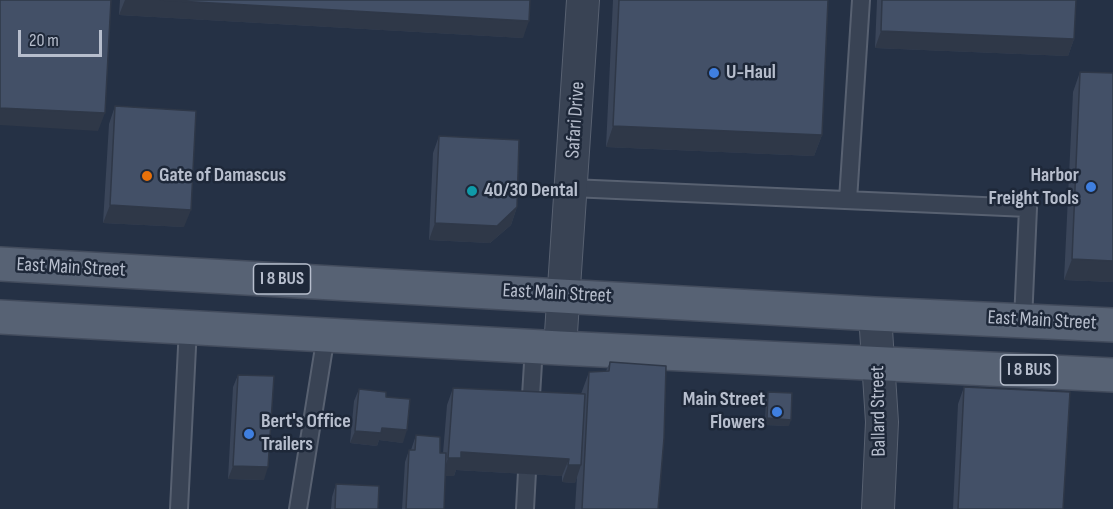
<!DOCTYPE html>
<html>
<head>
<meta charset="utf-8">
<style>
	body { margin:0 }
	#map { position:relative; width:1113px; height:509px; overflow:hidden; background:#253145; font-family:"Sofia Sans Condensed",sans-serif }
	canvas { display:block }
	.scale { position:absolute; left:18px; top:30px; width:84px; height:27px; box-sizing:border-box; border:3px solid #b7becd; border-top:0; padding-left:8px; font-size:18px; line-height:21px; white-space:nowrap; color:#b7becd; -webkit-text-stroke:4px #1e2839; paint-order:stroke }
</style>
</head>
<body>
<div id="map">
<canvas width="1113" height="509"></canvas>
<div class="scale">20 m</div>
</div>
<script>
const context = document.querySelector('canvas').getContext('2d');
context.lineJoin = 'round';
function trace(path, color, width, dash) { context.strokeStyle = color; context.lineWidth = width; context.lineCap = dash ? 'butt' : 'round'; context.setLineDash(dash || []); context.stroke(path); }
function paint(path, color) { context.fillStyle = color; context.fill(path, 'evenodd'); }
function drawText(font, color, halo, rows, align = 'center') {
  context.font = font + ' "Sofia Sans Condensed",sans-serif'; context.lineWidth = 5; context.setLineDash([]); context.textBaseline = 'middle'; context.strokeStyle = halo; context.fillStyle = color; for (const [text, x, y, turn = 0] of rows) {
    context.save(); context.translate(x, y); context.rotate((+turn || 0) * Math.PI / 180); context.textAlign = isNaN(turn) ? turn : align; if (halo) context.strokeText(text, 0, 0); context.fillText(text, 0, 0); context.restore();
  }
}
const lane = new Path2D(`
	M571,188L1028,208L1023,321
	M848,200L861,0
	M530,412L534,347
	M179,509L188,327
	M298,509L326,335
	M525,509L528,453`);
const street = new Path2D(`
	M875,314L882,422L878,509
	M560,348L583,0`);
const primary = new Path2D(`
	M0,264L875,314L1113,325
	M0,317L560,348L1113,375`);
trace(lane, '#586171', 20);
trace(street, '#586171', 34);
trace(primary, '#434c5d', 36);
trace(lane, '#394354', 16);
trace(street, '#394354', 32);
trace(primary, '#576274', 33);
paint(new Path2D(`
	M120,0H530L523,38L119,15Z
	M613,0H828L822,135L814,156L606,147Z
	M877,0H1076L1074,39L1068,56L875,48Z
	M1080,72L1113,73V282L1064,280L1073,92Z
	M115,106L184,227L103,223L109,124Z
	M439,136L517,207L511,225L490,243L429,240L433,153Z
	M610,362L658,509H575L577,476L575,483L562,482V476L456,470L454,476H445L444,509H402L405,462L409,450H411L416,435L440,453H443L447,405L453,388L581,394L589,372L606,371Z
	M238,375L264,480L228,479L233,387Z
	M964,387L1063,509H953L958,404Z
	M359,389L386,397L403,443L379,440L377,446L350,443L354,401Z
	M768,392L789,426L765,425L766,399Z
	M336,484L378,509H331L332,497Z`), '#3a4559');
paint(new Path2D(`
	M125,0H160L529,21L523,38L119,15Z
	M881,31L1074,39L1068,56L875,48Z
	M0,108L105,113L98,131L0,125Z
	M613,126L822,135L814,156L606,147Z
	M110,205L191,210L184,227L103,223Z
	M517,207L511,225L490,243L429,240L435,223Z
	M1072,259L1113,261V282L1064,280Z
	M767,418L791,420L789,426L765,425Z
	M382,428L407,430L403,443L379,440L377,446L350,443L355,431Z
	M461,452L569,459L562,476L456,470L454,476H442L448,458Z
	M568,465H581L575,483L562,482Z
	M233,466L268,467L264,480L228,479Z`), '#2f3848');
const building = new Path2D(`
	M0,0H111L105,113L0,108Z
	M160,0H530L529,21Z
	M619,0H828L822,135L613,126Z
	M882,0H1076L1074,39L881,31Z
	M1080,72L1113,73V261L1072,259Z
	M115,106L196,111L191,210L110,205Z
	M439,136L519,140L517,207L497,226L435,223Z
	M610,362L666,366L664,438L658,509H582L589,372L609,371Z
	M238,375L274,376L268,467L233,466Z
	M964,387L1070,392L1063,509H958Z
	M453,388L585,394L581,465H568L569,459L461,452V458H448Z
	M359,389L386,392V397L410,399L407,430L382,428L381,433L355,431Z
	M768,392L792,393L791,420L767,418Z
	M416,435L440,437V453H446L444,509H406L409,450H415Z
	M336,484L379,486L378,509H335Z`);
paint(building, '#435067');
trace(building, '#2f3848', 1.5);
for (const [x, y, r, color] of [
	[714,73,6,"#3f7fe0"],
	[147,176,6,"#e8710a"],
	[1091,187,6,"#3f7fe0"],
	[472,191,6,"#0f9aa8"],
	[777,412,6,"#3f7fe0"],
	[249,434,6,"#3f7fe0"]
]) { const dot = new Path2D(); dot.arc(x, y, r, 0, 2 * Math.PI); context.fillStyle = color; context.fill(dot); trace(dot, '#1e2839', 2); }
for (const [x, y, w] of [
	[282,279,57],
	[1029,370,57]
]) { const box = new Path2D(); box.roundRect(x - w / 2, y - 15, w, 30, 4.5); context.fillStyle = '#1e2839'; context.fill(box); trace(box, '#b7becd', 1.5); }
drawText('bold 18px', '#b7becd', null, [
	["I 8 BUS",282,279],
	["I 8 BUS",1029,370]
]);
drawText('bold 20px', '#b7becd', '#1e2839', [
	["U-Haul",726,73],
	["Gate of Damascus",159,176],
	["Harbor",1079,176,"right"],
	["Freight Tools",1079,199,"right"],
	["40/30 Dental",484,191],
	["Main Street",765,400,"right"],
	["Flowers",765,423,"right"],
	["Bert's Office",261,422],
	["Trailers",261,445]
], 'left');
drawText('20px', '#b7becd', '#1e2839', [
	["Safari Drive",576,120,-86],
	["East Main Street",71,268,3],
	["East Main Street",557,294,3],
	["East Main Street",1042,321,3],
	["Ballard Street",879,411,-91]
]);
</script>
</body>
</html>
